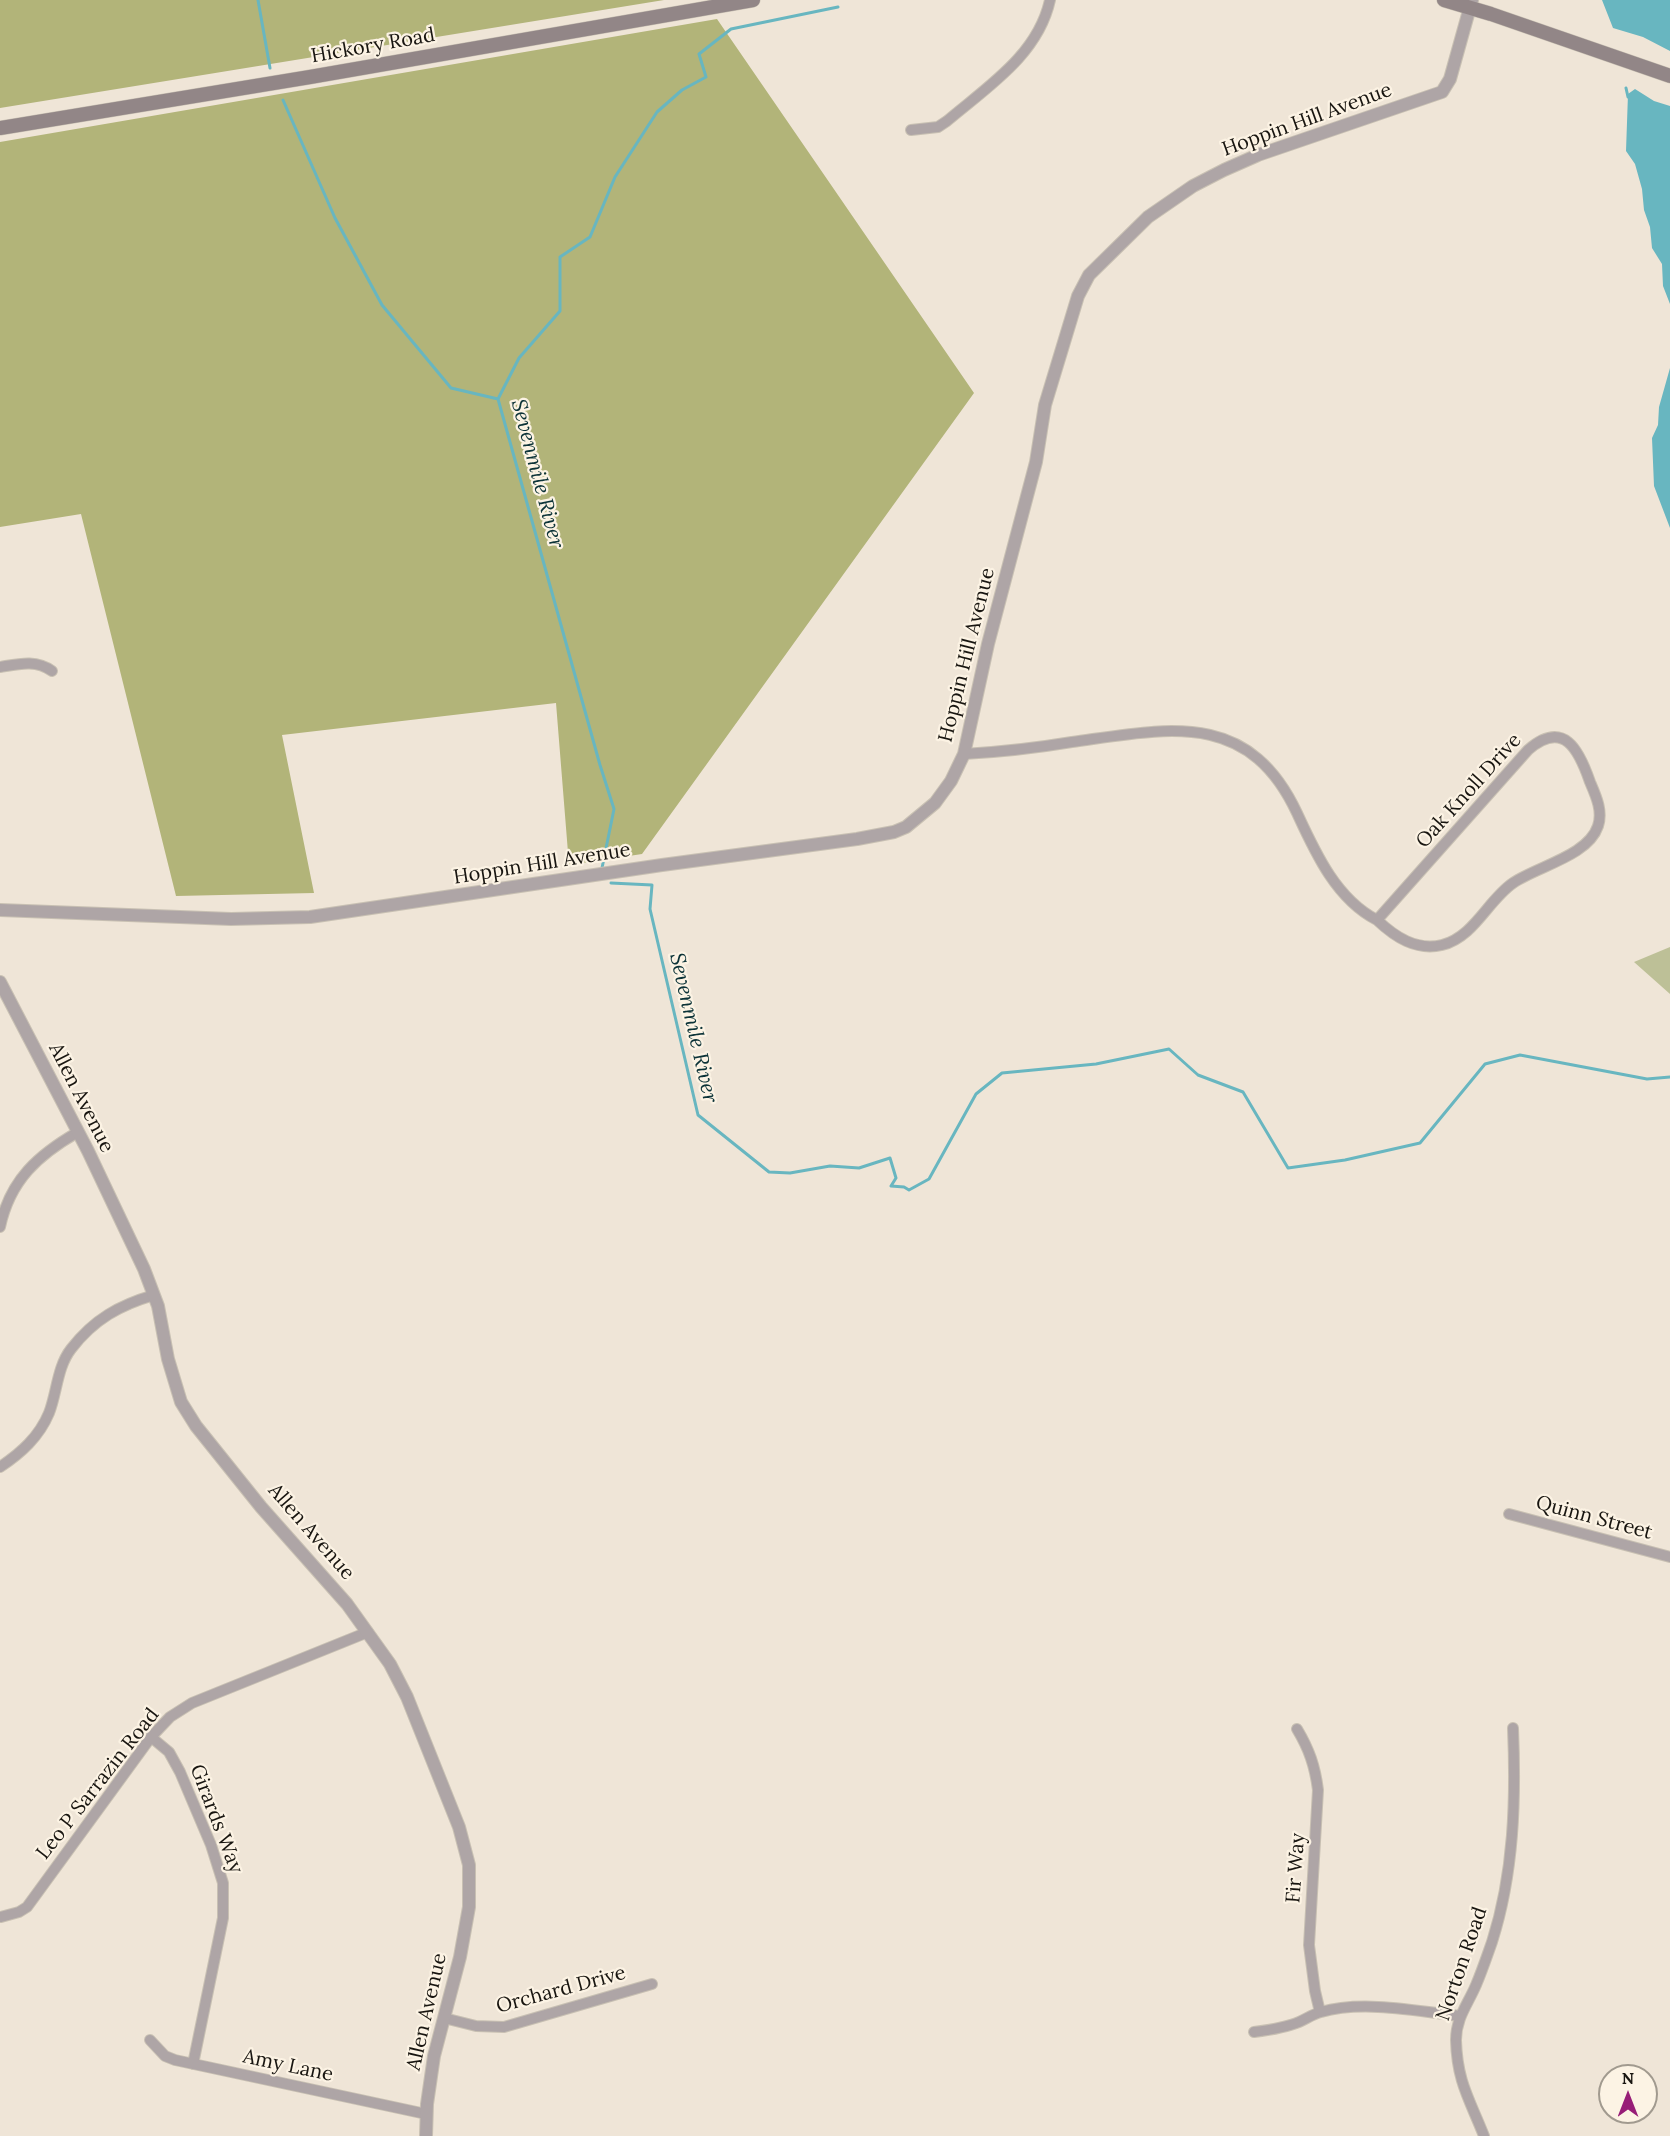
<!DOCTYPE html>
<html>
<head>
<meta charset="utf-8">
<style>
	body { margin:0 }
	#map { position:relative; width:1670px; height:2136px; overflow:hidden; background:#efe5d7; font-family:Lora,serif }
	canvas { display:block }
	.north { position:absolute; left:1598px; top:2064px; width:60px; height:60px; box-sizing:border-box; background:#fcf3e4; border:2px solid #a19a8f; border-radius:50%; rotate:0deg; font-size:16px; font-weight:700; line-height:24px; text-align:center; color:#181510 }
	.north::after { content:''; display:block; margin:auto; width:21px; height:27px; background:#971d77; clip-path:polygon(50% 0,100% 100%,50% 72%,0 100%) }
</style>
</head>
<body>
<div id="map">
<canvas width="1670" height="2136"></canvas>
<div class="north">N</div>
</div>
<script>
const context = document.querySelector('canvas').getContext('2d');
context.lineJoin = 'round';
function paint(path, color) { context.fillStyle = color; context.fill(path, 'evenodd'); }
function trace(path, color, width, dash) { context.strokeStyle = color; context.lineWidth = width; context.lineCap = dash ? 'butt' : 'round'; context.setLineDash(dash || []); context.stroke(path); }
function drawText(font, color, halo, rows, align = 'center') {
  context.font = font + ' Lora,serif'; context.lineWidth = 4.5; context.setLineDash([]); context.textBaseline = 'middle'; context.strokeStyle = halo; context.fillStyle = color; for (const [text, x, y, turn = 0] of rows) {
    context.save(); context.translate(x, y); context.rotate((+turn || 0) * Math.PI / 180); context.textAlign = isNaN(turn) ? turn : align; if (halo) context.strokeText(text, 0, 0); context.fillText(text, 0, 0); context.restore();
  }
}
paint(new Path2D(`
	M1670,947V994L1634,962Z`), '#bdc097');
paint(new Path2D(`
	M0,0H664L0,108Z
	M717,19L974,393L642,854L569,865L556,703L282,735L314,893L176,896L81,514L0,527V142Z`), '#b2b479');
paint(new Path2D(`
	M1602,0H1670V51L1643,37L1613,28Z
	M1635,89L1654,101L1670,106V304L1663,286L1662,264L1652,248L1650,227L1644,210L1642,189L1635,164L1626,151L1628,94Z
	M1670,368V528L1654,486L1652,438L1658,425L1659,407Z`), '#68b6c0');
trace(new Path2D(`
	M258,0L270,68
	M1626,88L1628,97
	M283,100L335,218L382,305L451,388L498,399
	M602,868L614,809L600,765L498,399L519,358L560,311V257L590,237L615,177L657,112L682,90L706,77L699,54L731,29L838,7
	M611,883L652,885L650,909L698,1115L769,1172L790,1173L830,1166L859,1168L890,1158L896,1178L891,1186L904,1187L909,1190L929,1179L976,1094L1002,1073L1096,1064L1169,1049L1198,1075L1243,1092L1288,1168L1345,1160L1420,1143L1485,1064L1520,1055L1647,1079L1670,1077`), '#68b6c0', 3);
const minor = new Path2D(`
	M911,130L938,127L947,121C987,87 1038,55 1050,0
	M0,667C18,664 36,659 52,671
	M964,754C1000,752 1036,748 1072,742C1166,729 1248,708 1297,813C1315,852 1336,899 1377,920L1528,750C1564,719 1579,750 1590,782C1596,796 1603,811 1598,826C1588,856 1538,866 1513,883C1488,900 1474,937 1442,945C1416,951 1395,937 1377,920
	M0,1227C10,1180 38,1155 78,1132
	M0,1467C21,1453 39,1437 49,1413C57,1393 57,1367 71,1349C94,1319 120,1305 154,1295
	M1509,1514L1670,1557
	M1297,1729C1309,1749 1315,1766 1318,1790L1309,1945L1315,1991L1320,2012
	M151,1737L169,1752L180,1772L211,1845L223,1883V1918L193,2064
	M1,1917L19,1912L27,1907L151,1737L170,1717L192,1703L368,1632
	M444,2018L476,2026L504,2027L652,1984
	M1254,2032C1270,2030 1285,2028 1299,2022C1306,2019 1313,2014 1321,2012C1362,2000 1418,2011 1460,2016
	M150,2040L165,2056L175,2060L426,2114
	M1484,2136C1470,2100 1457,2082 1456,2040C1456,2018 1468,2004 1476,1985C1482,1971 1487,1956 1492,1942C1514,1873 1516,1800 1513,1728`);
const tertiary = new Path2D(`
	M0,910L231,919L310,917L662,865L857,839L894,832L906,827L935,803L951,781L964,754L988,644L1036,462L1045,405L1078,296L1089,275L1148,217L1193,186L1224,170L1258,155L1442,92L1450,79L1472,0
	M0,982L88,1151L144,1269L158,1306L168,1359L181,1402L196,1426L261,1507L347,1604L390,1664L407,1697L459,1827L469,1865V1907L460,1957L434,2056L427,2104L426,2136`);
const secondary = new Path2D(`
	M1444,0L1491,14L1670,76
	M0,128L310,77L753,0`);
trace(minor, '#c8c0b3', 12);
trace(tertiary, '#c8c0b3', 14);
trace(secondary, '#c8c0b3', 15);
trace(minor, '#aea5a6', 10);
trace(tertiary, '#aea5a6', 12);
trace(secondary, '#928687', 14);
drawText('20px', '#181510', '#fcf3e4', [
	["Hickory Road",373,46,-10],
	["Hoppin Hill Avenue",1307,120,-20],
	["Hoppin Hill Avenue",967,655,-76],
	["Oak Knoll Drive",1469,791,-48],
	["Hoppin Hill Avenue",542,864,-9],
	["Allen Avenue",81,1098,63],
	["Quinn Street",1594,1518,15],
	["Allen Avenue",311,1532,49],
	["Leo P Sarrazin Road",98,1784,-52],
	["Girards Way",216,1819,69],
	["Fir Way",1296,1868,-86],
	["Norton Road",1462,1964,-71],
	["Orchard Drive",561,1990,-15],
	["Allen Avenue",427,2012,-77],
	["Amy Lane",288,2066,12]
]);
drawText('italic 21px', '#0c3338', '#fcf3e4', [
	["Sevenmile River",537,474,75],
	["Sevenmile River",693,1028,77]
]);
</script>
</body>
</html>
